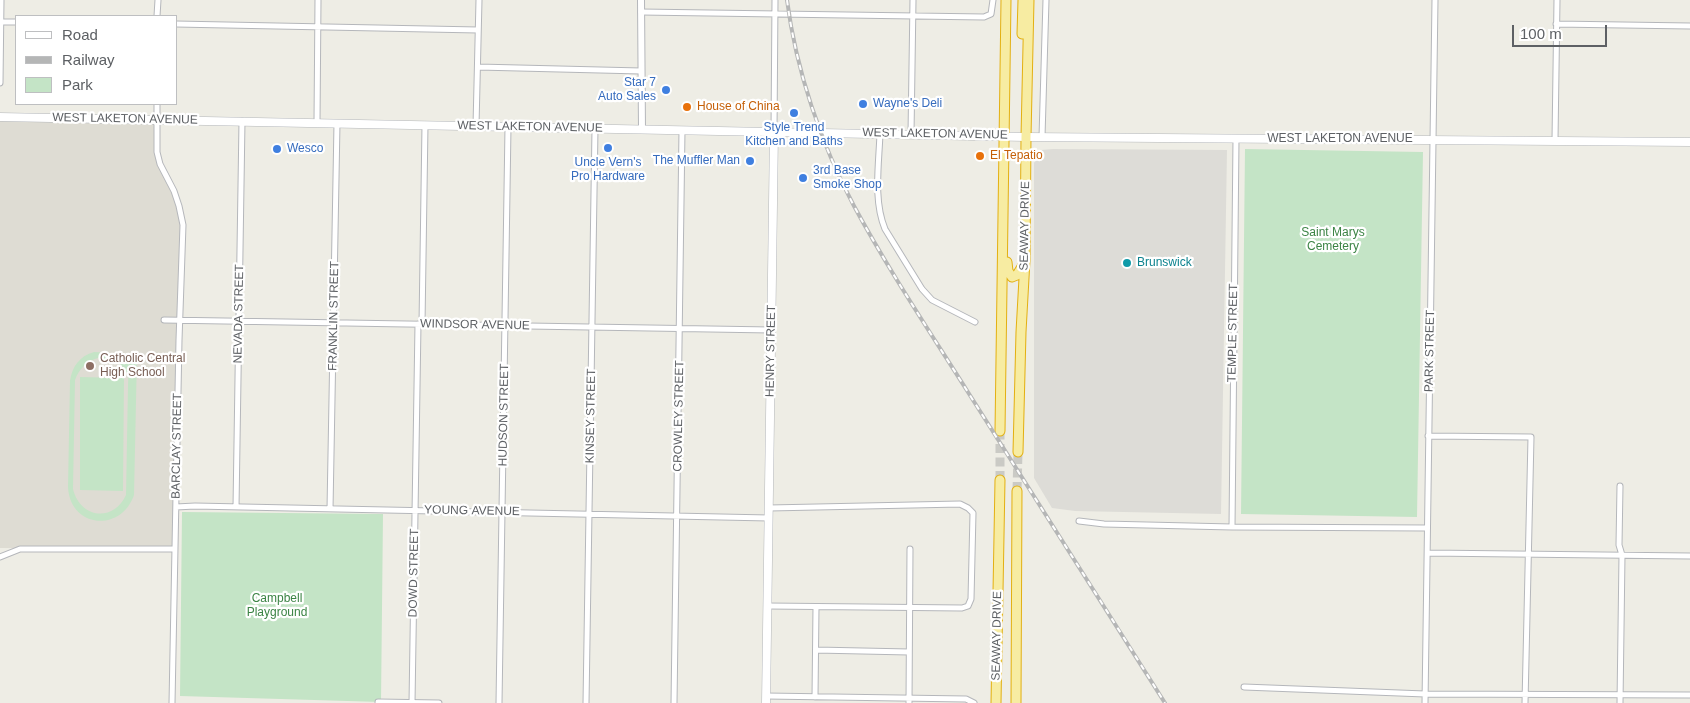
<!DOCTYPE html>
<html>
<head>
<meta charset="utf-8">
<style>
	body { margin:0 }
	#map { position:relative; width:1690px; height:703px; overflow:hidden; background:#eeede5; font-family:Helvetica,sans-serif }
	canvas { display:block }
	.legend { position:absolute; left:15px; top:15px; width:162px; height:90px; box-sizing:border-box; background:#fff; border:1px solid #bebfc1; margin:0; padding:6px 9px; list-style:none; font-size:15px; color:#5d6064 }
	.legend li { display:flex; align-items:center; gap:10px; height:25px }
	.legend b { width:25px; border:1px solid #bebfc1 }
	.scale { position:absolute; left:1512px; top:25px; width:95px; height:22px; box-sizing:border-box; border:2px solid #5d6064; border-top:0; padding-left:6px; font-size:15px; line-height:18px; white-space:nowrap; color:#5d6064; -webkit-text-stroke:4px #fff; paint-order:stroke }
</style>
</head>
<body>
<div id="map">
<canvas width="1690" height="703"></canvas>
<ul class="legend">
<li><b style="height:6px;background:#fff"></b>Road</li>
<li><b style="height:6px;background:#b5b6b6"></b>Railway</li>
<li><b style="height:14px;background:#c4e4c6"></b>Park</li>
</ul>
<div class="scale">100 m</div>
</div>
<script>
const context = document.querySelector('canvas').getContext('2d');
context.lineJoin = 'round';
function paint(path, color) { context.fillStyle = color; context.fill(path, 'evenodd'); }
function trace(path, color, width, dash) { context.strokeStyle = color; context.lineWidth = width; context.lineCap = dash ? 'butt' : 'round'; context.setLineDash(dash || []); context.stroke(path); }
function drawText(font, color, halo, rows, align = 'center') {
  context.font = font + ' Helvetica,sans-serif'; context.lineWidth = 4.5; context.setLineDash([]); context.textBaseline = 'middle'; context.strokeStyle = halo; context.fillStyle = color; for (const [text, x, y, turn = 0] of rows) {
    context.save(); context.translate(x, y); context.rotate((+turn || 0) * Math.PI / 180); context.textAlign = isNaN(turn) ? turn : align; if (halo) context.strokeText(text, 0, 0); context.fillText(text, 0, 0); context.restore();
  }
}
paint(new Path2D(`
	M1053,149L1227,150L1221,514L1075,511L1052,508L1034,478V163L1041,150Z`), '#dddcd7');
paint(new Path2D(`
	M0,117L157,120V152L174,191L183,225L175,549L0,548Z`), '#dedcd3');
paint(new Path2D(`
	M1245,149L1423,152L1417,517L1241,514Z
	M94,352C107,352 116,355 126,362L128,353L137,355L134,495C121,533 70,528 68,487L70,381C72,366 80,356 94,352ZM98,358C108,359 123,362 127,373C129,376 128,382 128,386L126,495C113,523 80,518 73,489L75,380C79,369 87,361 98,358Z
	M80,377L124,378L123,491L80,490Z
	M182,512L383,514L381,702L180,696Z`), '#c4e4c6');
trace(new Path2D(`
	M1000,480V431
	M1017,491L1018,452`), '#cacac5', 9, [9, 4.5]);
const minor = new Path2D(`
	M641,12L984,17L991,14L993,0
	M157,16L158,0
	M1,22H16
	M176,24L478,30
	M1556,24L1690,26
	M478,67L641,71
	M0,83L1,0
	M157,104V152L160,164L174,191L179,206L183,225L179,340L172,703
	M317,122L318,0
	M476,126L479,0
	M774,132L775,0
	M880,133C879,164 873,200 885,229L922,289L932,300L975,322
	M911,134L913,0
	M1042,137L1046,0
	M1555,140L1557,0
	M164,320L771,330
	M422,324L425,125
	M1428,436L1531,437L1525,703
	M1620,486L1619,545L1622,555L1620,703
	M176,507L195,506L769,518
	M236,507L242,121
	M330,509L337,123
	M1079,521L1104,524L1232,527L1427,528
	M1232,527L1236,139
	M1428,553L1690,556
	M0,557L20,549H175
	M768,606L962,608L968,606L971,599L973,513L968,508L960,504L769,508
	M816,650L909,652
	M1244,687L1425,694L1690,695
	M766,696L966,699L974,703
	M815,697L816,607
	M378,702L439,703
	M412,703L418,324
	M499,703L508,127
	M586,703L595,129
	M674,703L682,130
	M909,703L910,549
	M1425,703L1435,0`);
const tertiary = new Path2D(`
	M641,0L642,130`);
const secondary = new Path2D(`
	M0,117L1026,137L1690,142
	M766,703L774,132`);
const trunk = new Path2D(`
	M1022,34L1023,0
	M1007,262L1008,271L1012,277L1017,275L1023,265
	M1000,431L1006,0
	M1018,452L1021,332L1025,260L1026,137L1029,0
	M996,703L1000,480
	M1016,703L1017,491`);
trace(minor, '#b5b7bb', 7);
trace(tertiary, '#b5b7bb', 8);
trace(secondary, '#b4b7bb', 9);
trace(trunk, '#e3b011', 11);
trace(minor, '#fff', 5);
trace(tertiary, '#fff', 6);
trace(secondary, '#fff', 8);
trace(trunk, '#f7eca2', 9);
const rail = new Path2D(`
	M787,0C796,70 821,144 854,206C888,269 928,329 966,389C1032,494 1099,598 1165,703`);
trace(rail, '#b5b6b6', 4);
trace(rail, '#fff', 2, [5.5]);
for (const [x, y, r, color] of [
	[666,90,5,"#3f7fe0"],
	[863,104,5,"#3f7fe0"],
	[687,107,5,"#e8710a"],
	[794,113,5,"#3f7fe0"],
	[608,148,5,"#3f7fe0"],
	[277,149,5,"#3f7fe0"],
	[980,156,5,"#e8710a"],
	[750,161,5,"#3f7fe0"],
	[803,178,5,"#3f7fe0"],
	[1127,263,5,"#0f9aa8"],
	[90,366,5,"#8d6e63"]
]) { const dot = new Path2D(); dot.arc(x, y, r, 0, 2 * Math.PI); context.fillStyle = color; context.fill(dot); trace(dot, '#fff', 2); }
drawText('12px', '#366cbe', '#fff', [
	["Star 7",656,83,"right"],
	["Auto Sales",656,97,"right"],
	["Wayne's Deli",873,104],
	["Style Trend",794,128,"center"],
	["Kitchen and Baths",794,142,"center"],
	["Wesco",287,149],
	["The Muffler Man",740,161,"right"],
	["Uncle Vern's",608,163,"center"],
	["Pro Hardware",608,177,"center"],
	["3rd Base",813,171],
	["Smoke Shop",813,185]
], 'left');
drawText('12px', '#c56008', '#fff', [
	["House of China",697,107],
	["El Tepatio",990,156]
], 'left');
drawText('12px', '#5d6064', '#fff', [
	["WEST LAKETON AVENUE",125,119,1],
	["WEST LAKETON AVENUE",530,127,1],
	["WEST LAKETON AVENUE",935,134,1],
	["WEST LAKETON AVENUE",1340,139],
	["SEAWAY DRIVE",1025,226,-89],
	["NEVADA STREET",239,314,-89],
	["FRANKLIN STREET",334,316,-89],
	["WINDSOR AVENUE",475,325,1],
	["TEMPLE STREET",1233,333,-89],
	["HENRY STREET",771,351,-89],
	["PARK STREET",1430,351,-89],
	["HUDSON STREET",504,415,-89],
	["KINSEY STREET",591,416,-89],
	["CROWLEY STREET",679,416,-89],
	["BARCLAY STREET",177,446,-89],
	["YOUNG AVENUE",472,511,1],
	["DOWD STREET",414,573,-89],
	["SEAWAY DRIVE",997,636,-89]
]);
drawText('12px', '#3c8445', '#fff', [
	["Saint Marys",1333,233],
	["Cemetery",1333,247],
	["Campbell",277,599],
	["Playground",277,613]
]);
drawText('12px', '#0d838f', '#fff', [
	["Brunswick",1137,263]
], 'left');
drawText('12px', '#785e54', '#fff', [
	["Catholic Central",100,359],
	["High School",100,373]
], 'left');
</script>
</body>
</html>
